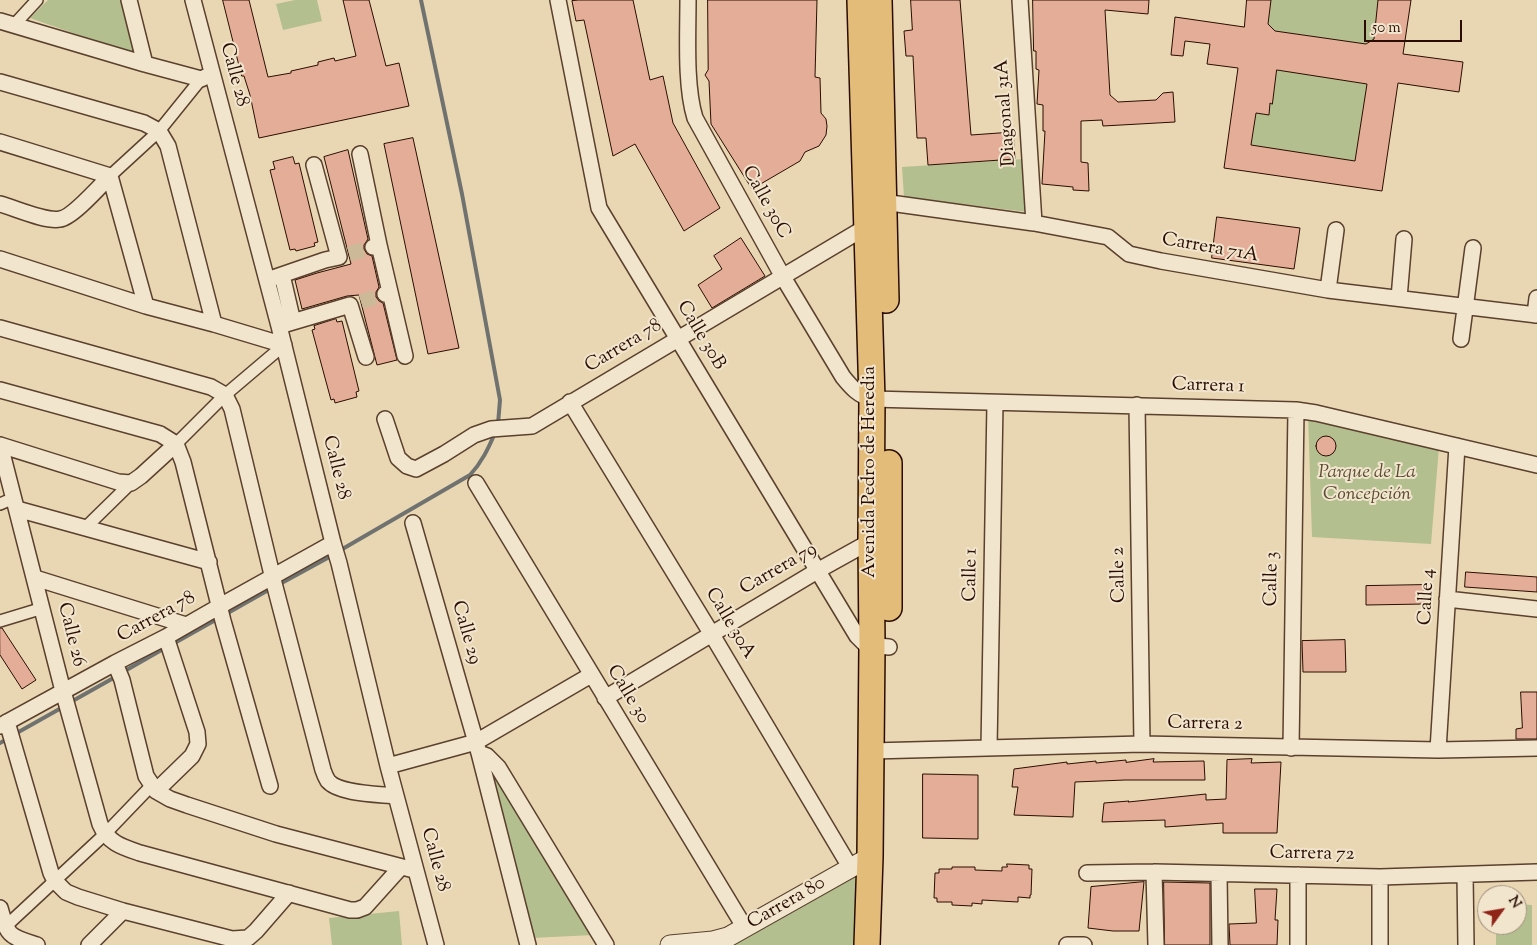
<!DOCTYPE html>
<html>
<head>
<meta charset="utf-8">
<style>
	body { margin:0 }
	#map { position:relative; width:1537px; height:945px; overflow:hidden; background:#e9d7b3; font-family:"Sorts Mill Goudy",serif }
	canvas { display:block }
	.north { position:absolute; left:1477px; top:885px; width:50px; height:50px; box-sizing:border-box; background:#f1e5ce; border:1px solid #a18f7c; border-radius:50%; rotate:58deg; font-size:14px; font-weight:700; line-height:20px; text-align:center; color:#2a0d00 }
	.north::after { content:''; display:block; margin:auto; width:18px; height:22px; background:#8f2418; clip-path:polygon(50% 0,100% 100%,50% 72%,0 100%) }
	.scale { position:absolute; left:1364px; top:20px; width:98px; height:22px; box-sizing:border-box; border:2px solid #2a0d00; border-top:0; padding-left:6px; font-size:15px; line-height:18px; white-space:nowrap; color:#2a0d00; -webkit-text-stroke:4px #f1e5ce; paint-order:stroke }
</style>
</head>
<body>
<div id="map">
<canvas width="1537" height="945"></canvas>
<div class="north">N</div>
<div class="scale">50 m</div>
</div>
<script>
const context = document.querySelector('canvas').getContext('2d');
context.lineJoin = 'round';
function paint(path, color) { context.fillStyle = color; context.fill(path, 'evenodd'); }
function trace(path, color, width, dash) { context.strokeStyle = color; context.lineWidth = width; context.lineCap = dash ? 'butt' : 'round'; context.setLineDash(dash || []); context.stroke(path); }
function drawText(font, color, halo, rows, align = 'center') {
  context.font = font + ' "Sorts Mill Goudy",serif'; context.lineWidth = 4; context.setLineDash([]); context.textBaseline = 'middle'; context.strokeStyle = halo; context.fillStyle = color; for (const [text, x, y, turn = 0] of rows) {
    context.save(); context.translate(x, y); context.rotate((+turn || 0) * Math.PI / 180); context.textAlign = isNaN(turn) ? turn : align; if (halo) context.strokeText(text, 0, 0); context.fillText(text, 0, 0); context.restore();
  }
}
paint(new Path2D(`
	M48,0H124L138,56L30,18Z
	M295,0H317L322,21L283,30L276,4Z
	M1271,0H1378L1374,39L1366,44L1275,31L1268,24Z
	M1277,70L1367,84L1355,161L1251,145L1256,113L1269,115L1270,103H1272Z
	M1024,159L1027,212L904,197L902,167Z
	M1308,414L1439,447L1431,544L1312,537Z
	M488,767L593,935L532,938Z
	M856,871L854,945H727Z
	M1517,904L1532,905V945H1496V925H1517Z
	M399,911L402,945H332L329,918Z`), '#b3bf8f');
trace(new Path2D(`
	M421,0L462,194L500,400L498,424
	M339,551L470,475C482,462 488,449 495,433
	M278,585L333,555
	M226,614L272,588
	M171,645L219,618
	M123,672L165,648
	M69,703L117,676
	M15,734L63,707
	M0,743L9,738`), '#70726f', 4);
const building = new Path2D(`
	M223,0H249L268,77L291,73V71L318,65V62L334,58L335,61L356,56L343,0H369L386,66L399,63L409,106L259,138L250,95L244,76H242Z
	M579,0H633L650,80L663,76L673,123L720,208L684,231L635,144L613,156L584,20L576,21L572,1Z
	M708,0H817L815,77L820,78L821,113L826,119L827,126L826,135L819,146L805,152L800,161L752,189L711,124L709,81L705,75L708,70Z
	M911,0H960L971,135L1013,132L1015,159L928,165L926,138H917L913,56H906L904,31L912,30Z
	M1033,0H1149L1148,14L1105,10L1110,95L1118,102L1156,100L1163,93L1173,92L1175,122L1103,126L1102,120L1081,121V162L1088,163L1089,191L1073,190V187L1042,184L1045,131H1043V105L1037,104L1039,70L1036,69V51H1034Z
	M1247,0H1271L1268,24L1275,31L1366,44L1374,39L1378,0H1411L1403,54L1463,62L1459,92L1398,83L1382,191L1224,168L1238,68L1207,64L1210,44L1185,41L1183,56L1171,55L1175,17L1244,27ZM1277,70L1367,84L1355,161L1251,145L1256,113L1269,115L1270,103L1272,104Z
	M413,138L459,348L428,354L384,144Z
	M348,150L368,239L364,245V249L367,254L372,256L379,287L376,292V297L379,301L383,303L397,360L377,365L359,295L347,296L302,309L295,280L317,273L351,264L324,157Z
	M293,157L295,164L299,163L318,242L314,243L315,246L296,251L295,249L290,250L270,170L275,169L273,162Z
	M1217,217L1300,228L1294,269L1212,258Z
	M741,238L765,276L712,308L698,285L722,269L714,256Z
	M336,319L337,322L342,321L359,391L356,392L357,397L335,403L334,399L331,400L312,330L315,329L314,326Z
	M1316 446a10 10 0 1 1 20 0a10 10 0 1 1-20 0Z
	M1466,572L1537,577V592L1465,587Z
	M1424,585V604L1366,605V586Z
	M0,628H2L36,680L22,689L0,655Z
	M1345,640L1346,672H1303L1302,641Z
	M1521,692H1537V739H1516V729L1522,728Z
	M1154,759L1153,762L1204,761L1205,780H1125L1075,782L1073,817L1014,815L1018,787H1012L1014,769L1067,762V764L1096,761V763L1126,760V762Z
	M1252,759L1251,763L1281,762L1277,833H1223V823L1165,827V820L1102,822L1104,803L1129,801L1128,802L1206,794V800L1226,799L1227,760Z
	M923,774L978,775V839L923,838Z
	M1007,864L1029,865V869H1032L1031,895H1030V898L1018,897V902L982,900V904L972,903V906L952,905V902H937V898H934L935,873H939V869H952V867H975V870L1002,871V867H1007Z
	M1144,882L1139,931H1113L1088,928L1091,887Z
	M1164,882L1210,883V945H1165Z
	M1255,889H1277L1275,920H1278L1277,945H1230L1229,924L1256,923Z`);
paint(building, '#e4ad97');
trace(building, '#2a0d00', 1);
trace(new Path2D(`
	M349,254L373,247
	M361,302L385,294`), '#ccb998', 15, [15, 8]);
const pedestrian = new Path2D(`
	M14,25L37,0
	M110,176L159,131L201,79
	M176,444L225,395L284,345
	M0,504L14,498
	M85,528L131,483
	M0,621L43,608
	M5,927L104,835L152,785`);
const minor = new Path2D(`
	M129,0L145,64
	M193,0L279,326L333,543L339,563L388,766L436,945
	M558,0L599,208L857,636L866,645L889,647
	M688,0C688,35 685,86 695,118L783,277L843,377C852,388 858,395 872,399L1296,410L1316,413L1537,465
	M1020,0L1034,223
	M0,21L145,64L201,79L212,74
	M0,82L144,123L159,131L168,146L214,324
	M0,142L110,176
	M360,154L379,245L373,247
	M110,176L146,306
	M883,202L1034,223L1108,237L1129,254L1161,261L1328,290L1537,315
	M0,204C15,208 46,222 60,219C72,218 101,185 110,176
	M379,245L390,292
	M0,259L146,306L214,324L284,345
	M282,275L293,322
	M267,280L325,260L339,257L314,165
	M1328,290L1336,230
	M385,294L390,292L405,356
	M1399,298L1404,239
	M1535,315L1537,298
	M279,326L350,305L366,357
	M0,328L211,387L225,395L232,409L274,583L323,770C324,773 326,778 328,781C339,794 379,794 396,796
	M1461,339L1473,248
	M0,390L160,434L176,444L183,462L223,621L270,786
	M570,402L711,633L850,867
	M1137,405L1142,744
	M385,419L398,458L407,466L416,469L444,454L474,435L491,429L532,426L866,227
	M0,445L63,691L100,824C108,843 122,847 140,853L350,910H357L365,907L401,867
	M0,445L118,482L131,483L141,476L176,444
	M476,483L745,928
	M17,509L209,562
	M413,523L479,753L528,945
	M35,578L186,625
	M1447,599L1537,609
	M115,663L122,680L146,776L156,791L170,799L187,805L276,834L410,869
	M605,698L817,571L871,541
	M7,722L51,873L55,881L66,892L78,897L123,911L232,939L248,938L256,931L289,893
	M0,726L115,663L166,637L220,606L333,543
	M989,748L995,403
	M1291,748L1296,410
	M1438,750L1457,446
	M871,751L1142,744L1438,750L1537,748
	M479,753L487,756L498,767L606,945
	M388,766L476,742L591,675
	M156,791L192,756L198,744L197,732L166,637
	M1154,872L1156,945
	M1087,873L1154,872L1380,877L1537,872
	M1219,874L1220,945
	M1298,875V945
	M1465,875L1466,945
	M1380,877V945
	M0,908C8,937 9,936 37,945
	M89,945L123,911
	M1067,945H1084`);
const tertiary = new Path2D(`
	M670,945L713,941L728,937L870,857`);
const trunk = new Path2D(`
	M860,0L872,399L871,541L872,646L870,857L867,945
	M879,0L886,300
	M889,463V608`);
trace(pedestrian, '#5a402d', 14);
trace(minor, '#5a402d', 18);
trace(tertiary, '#5a402d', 21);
trace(trunk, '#2a0d00', 28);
trace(pedestrian, '#f1e5ce', 11);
trace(minor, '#f1e5ce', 15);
trace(tertiary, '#f1e5ce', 19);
trace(trunk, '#e4bc7a', 25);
drawText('19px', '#2a0d00', '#f1e5ce', [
	["Calle 28",233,75,75],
	["Diagonal 31A",1007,113,-94],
	["Calle 30C",765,203,61],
	["Carrera 71A",1210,249,10],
	["Calle 30B",700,336,59],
	["Carrera 78",624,347,-31],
	["Carrera 1",1208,387,2],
	["Calle 28",335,468,76],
	["Avenida Pedro de Heredia",871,472,-90],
	["Carrera 79",779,570,-30],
	["Calle 1",972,575,-89],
	["Calle 2",1120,575,-91],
	["Calle 3",1273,579,-89],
	["Calle 4",1428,597,-87],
	["Carrera 78",157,618,-29],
	["Calle 30A",729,624,59],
	["Calle 29",465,633,74],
	["Calle 26",70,635,76],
	["Calle 30",627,695,59],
	["Carrera 2",1205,725,1],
	["Carrera 72",1312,855,1],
	["Calle 28",434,860,75],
	["Carrera 80",787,904,-30]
]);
drawText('italic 19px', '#5a4b32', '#f1e5ce', [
	["Parque de La",1367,474],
	["Concepción",1367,496]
]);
</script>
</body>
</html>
